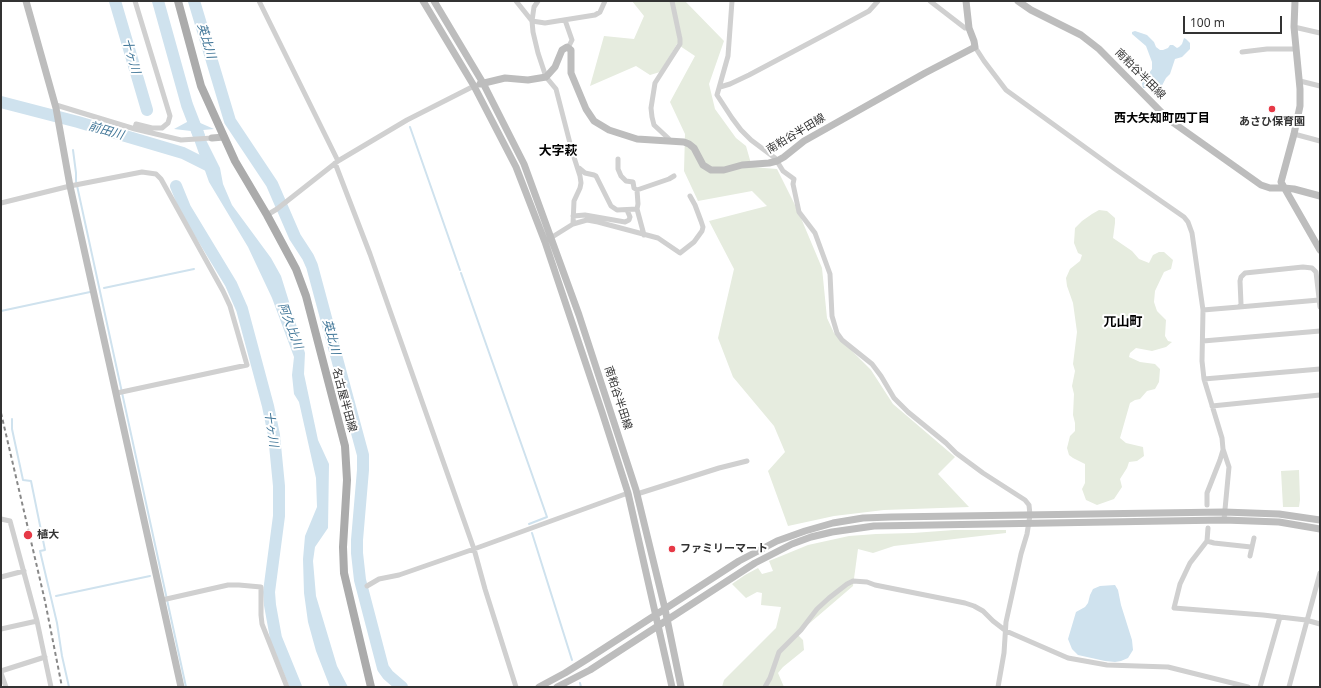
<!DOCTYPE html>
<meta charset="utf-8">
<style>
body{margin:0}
#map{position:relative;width:1321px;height:688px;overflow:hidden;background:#fff;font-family:"Noto Sans",sans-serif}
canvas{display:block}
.frame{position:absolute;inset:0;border:2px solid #333;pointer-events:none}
.scale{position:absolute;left:1183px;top:16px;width:99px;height:18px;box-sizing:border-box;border:2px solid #333;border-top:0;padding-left:5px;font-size:12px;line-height:14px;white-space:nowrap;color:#333;-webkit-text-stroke:3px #fff;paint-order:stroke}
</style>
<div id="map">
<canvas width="1321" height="688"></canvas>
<div class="frame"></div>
<div class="scale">100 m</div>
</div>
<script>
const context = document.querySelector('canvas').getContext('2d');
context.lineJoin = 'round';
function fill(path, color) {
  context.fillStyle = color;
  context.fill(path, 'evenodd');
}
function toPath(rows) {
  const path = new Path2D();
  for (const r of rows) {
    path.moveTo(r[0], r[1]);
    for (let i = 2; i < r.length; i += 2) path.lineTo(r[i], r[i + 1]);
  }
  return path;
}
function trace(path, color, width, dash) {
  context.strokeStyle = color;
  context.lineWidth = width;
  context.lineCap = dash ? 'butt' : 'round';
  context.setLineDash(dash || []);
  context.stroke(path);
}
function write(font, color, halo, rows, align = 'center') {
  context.font = font + ' "Noto Sans","Noto Sans JP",sans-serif';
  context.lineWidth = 4;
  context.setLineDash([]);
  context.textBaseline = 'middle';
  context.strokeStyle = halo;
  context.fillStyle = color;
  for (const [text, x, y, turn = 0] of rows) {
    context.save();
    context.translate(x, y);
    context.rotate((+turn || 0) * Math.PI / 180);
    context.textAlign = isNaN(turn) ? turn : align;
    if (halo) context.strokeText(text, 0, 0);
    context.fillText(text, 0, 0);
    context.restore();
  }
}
fill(toPath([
 [632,1,685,1,724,41,709,84,715,109,736,138,746,146,752,167,777,169,798,211,822,268,827,318,834,333,871,370,893,404,955,457,938,474,969,507,884,510,834,516,788,526,768,471,785,452,774,426,733,377,718,338,734,269,709,221,767,206,752,191,698,201,684,171,685,134,670,102,695,56,677,44,660,72,650,75,636,66,590,86,604,36,634,39,644,16],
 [1099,210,1107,211,1115,218,1115,223,1113,238,1132,251,1139,259,1149,263,1153,255,1159,252,1164,252,1173,260,1171,269,1164,272,1155,291,1154,302,1157,311,1166,320,1165,336,1168,341,1172,342,1166,347,1152,351,1136,348,1130,353,1129,357,1140,362,1155,364,1160,369,1159,382,1155,389,1147,391,1140,399,1135,400,1130,403,1120,438,1126,443,1143,447,1144,456,1137,461,1129,462,1127,468,1120,479,1122,487,1114,499,1097,505,1086,500,1082,489,1085,483,1085,464,1073,458,1069,455,1067,448,1070,436,1075,431,1075,423,1073,415,1074,394,1072,386,1075,371,1073,364,1077,332,1073,303,1067,286,1066,278,1070,269,1080,261,1082,255,1078,253,1074,243,1075,228,1082,221,1092,214],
 [1299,470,1300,500,1299,507,1283,507,1281,471],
 [954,530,1006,530,1006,533,894,546,873,553,858,549,853,586,797,634,803,640,804,650,783,667,778,673,784,687,722,687,724,680,776,628,781,607,761,605,762,593,757,592,746,598,732,584,745,575,758,568,762,574,773,571,769,561,808,545,849,536,876,534,913,533]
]), '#e6ecdf');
fill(toPath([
 [1135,31,1147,35,1154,42,1156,47,1160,50,1163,50,1168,48,1170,45,1173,45,1177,48,1179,47,1182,44,1184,38,1186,39,1190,43,1190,49,1182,57,1175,59,1170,74,1166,78,1158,93,1155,93,1150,88,1143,88,1141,80,1147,76,1152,69,1152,62,1146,46,1132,34,1132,32],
 [187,122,198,122,214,129,203,130,206,140,220,168,223,184,232,205,271,258,281,276,305,353,304,374,318,440,329,464,328,528,315,547,313,561,316,596,337,666,348,687,330,687,316,651,308,622,304,593,303,559,305,536,317,507,316,478,299,402,294,394,292,375,294,357,272,298,248,247,209,182,191,131,174,129],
 [1115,585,1118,590,1121,605,1132,640,1133,650,1128,658,1121,661,1115,662,1105,661,1078,655,1072,649,1068,639,1076,612,1085,607,1088,603,1090,595,1093,589,1100,586]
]), '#cfe2ee');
trace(toPath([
 [410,127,460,270],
 [73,150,76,173,76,181,186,687],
 [461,273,547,517,529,524],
 [104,288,194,269],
 [1,311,90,292],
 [12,419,12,429,23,480,31,481,45,550,40,551,57,623,62,656,69,687],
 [532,533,572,660],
 [56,596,150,576],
 [580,683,581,687]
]), '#cfe2ee', 2);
trace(toPath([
 [115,1,147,110],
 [158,1,187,105,199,136],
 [194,1,230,121,272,184,295,237,308,257,312,266,363,455,363,470,357,540,357,553,360,580,383,668,388,675,402,687],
 [1,102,78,122,183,153,209,166],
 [176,186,185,208,231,284,242,309,268,406,274,435,279,486,279,516,269,592,270,605,276,638,296,687]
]), '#cfe2ee', 12);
trace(toPath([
 [259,1,338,161],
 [516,1,532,21,545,23,595,15,600,12,605,1],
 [538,1,534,7,532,21,533,32,538,53,546,77,556,89,572,151,580,176,581,183,580,188,574,201,573,224,549,239],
 [732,1,728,56,717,95,732,118,741,130,751,140,775,158,783,171,794,179,793,184,799,212,815,233,830,274,832,316,837,333,842,340,872,364,881,376,894,398,908,412,946,443,956,453,983,473,1025,500,1029,505,1030,515,1027,534,1021,554,1006,622,1004,653,998,687],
 [930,1,965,28,969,28],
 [565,20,572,40,568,48],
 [1294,27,1320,33],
 [975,47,984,61,1006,90,1115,169,1184,217,1188,222,1192,233,1203,310,1202,361,1204,379,1222,438,1223,449,1229,467,1224,520],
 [1242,52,1267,49,1296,49],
 [1300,81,1320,86],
 [720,87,730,84,749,75,832,31,869,11,878,1],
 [56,105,135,129,181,140,212,138],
 [135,129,136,124,152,128,162,128,168,123,170,116,135,1],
 [1294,134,1320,141],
 [670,141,668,138,654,125,652,117,651,108,655,83,680,44,680,39,672,1],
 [618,159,618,169,621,176,626,181,633,182,634,188,637,190,669,179,674,176],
 [335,163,370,254,474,549,485,589,516,687],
 [578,168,579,168,585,173,594,175,596,176,611,206,617,210,637,209,638,204,637,190],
 [1,203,70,186,142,172,156,174,161,179,223,291,230,306,247,365,117,393],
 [637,209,644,235],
 [267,215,277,209,338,161,407,120,474,86],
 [573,216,585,215,625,222,629,220,630,217,627,210],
 [573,224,587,220,598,222,658,238,680,253,694,242,702,231,703,227,701,221,695,205,690,196],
 [1239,307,1319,300],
 [1203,310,1239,307,1241,304,1240,281,1241,277,1245,273,1303,267,1312,268,1316,272,1320,307],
 [1203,341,1320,331],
 [1204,379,1320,369],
 [1212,406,1320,395],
 [637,494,719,468,747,461],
 [1207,505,1207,493,1220,460,1223,450],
 [1,519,10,521,37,621,51,687],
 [1208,528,1207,541,1190,563,1180,584,1174,608,1263,615,1306,620,1320,624],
 [1207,541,1214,543,1251,547],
 [1250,556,1254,538],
 [1,577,24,571],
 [367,586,379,579,399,575,474,549,628,493],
 [162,600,228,585,239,585,261,587,261,615,262,624,287,687],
 [1,629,37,621],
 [1,671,45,657],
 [1,673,6,687],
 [765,687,770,678,779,652,801,630,817,609,829,598,847,584,853,581,867,582,875,585,965,603,974,606,983,611,993,621,1006,631,1068,658,1107,665,1168,667,1248,687],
 [1260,687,1280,617],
 [1289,687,1320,573]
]), '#d0d0d0', 5);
trace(toPath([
 [26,1,56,108,70,186,181,687],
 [423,1,474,86,516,167,545,242,602,412,628,493,672,687],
 [434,1,483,83,524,164,579,315,636,490,665,609,681,687],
 [1018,1,1031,10,1081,35,1099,49,1168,119,1261,185,1270,188,1284,188,1294,189,1320,196],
 [1295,1,1294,27,1300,89,1300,106,1294,134,1281,182,1320,250],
 [480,84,505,78,528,80,546,77,555,67,562,50,567,47,571,50,571,73,586,109,594,121,609,130,637,139,684,142,689,144,694,148,703,165,711,170,724,170,742,165,769,163,777,161,784,157,804,141,925,73,975,47,974,41,969,28,966,1],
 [212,138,224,137],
 [539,687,565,673,589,658,739,561,777,541,805,531,833,523,863,518,891,517,1224,512,1279,514,1320,520],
 [557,687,590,670,755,563,792,544,811,537,832,532,874,526,1224,520,1279,522,1320,529]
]), '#bdbdbd', 7);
trace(toPath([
 [178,1,201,86,235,161,267,215,296,269,306,296,345,446,347,480,343,547,344,573,371,687]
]), '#ababab', 8);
trace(toPath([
 [1,413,45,601,62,687]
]), '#888', 2, [4, 3]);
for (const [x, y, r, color] of [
 [1272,109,4,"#e63946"],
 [28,535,5,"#e63946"],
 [672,549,4,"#e63946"]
]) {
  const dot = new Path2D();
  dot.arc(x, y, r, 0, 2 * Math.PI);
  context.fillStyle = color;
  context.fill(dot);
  trace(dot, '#fff', 1.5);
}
write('11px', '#333', '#fff', [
 ["南粕谷半田線",1140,74,45],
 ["南粕谷半田線",796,134,-31],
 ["南粕谷半田線",618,398,72],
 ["名古屋半田線",344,400,75]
]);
write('bold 11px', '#333', '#fff', [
 ["あさひ保育園",1272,122,"center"],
 ["植大",37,535],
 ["ファミリーマート",680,549]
], 'left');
write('italic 12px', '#3f7597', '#fff', [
 ["英比川",206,41,73],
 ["十ヶ川",131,56,74],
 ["前田川",106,131,16],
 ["阿久比川",290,326,69],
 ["英比川",331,337,75],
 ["十ヶ川",271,429,82]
]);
write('bold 12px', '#000', '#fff', [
 ["西大矢知町四丁目",1162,119]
]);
write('bold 13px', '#000', '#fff', [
 ["大字萩",558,151],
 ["兀山町",1123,322]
]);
</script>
